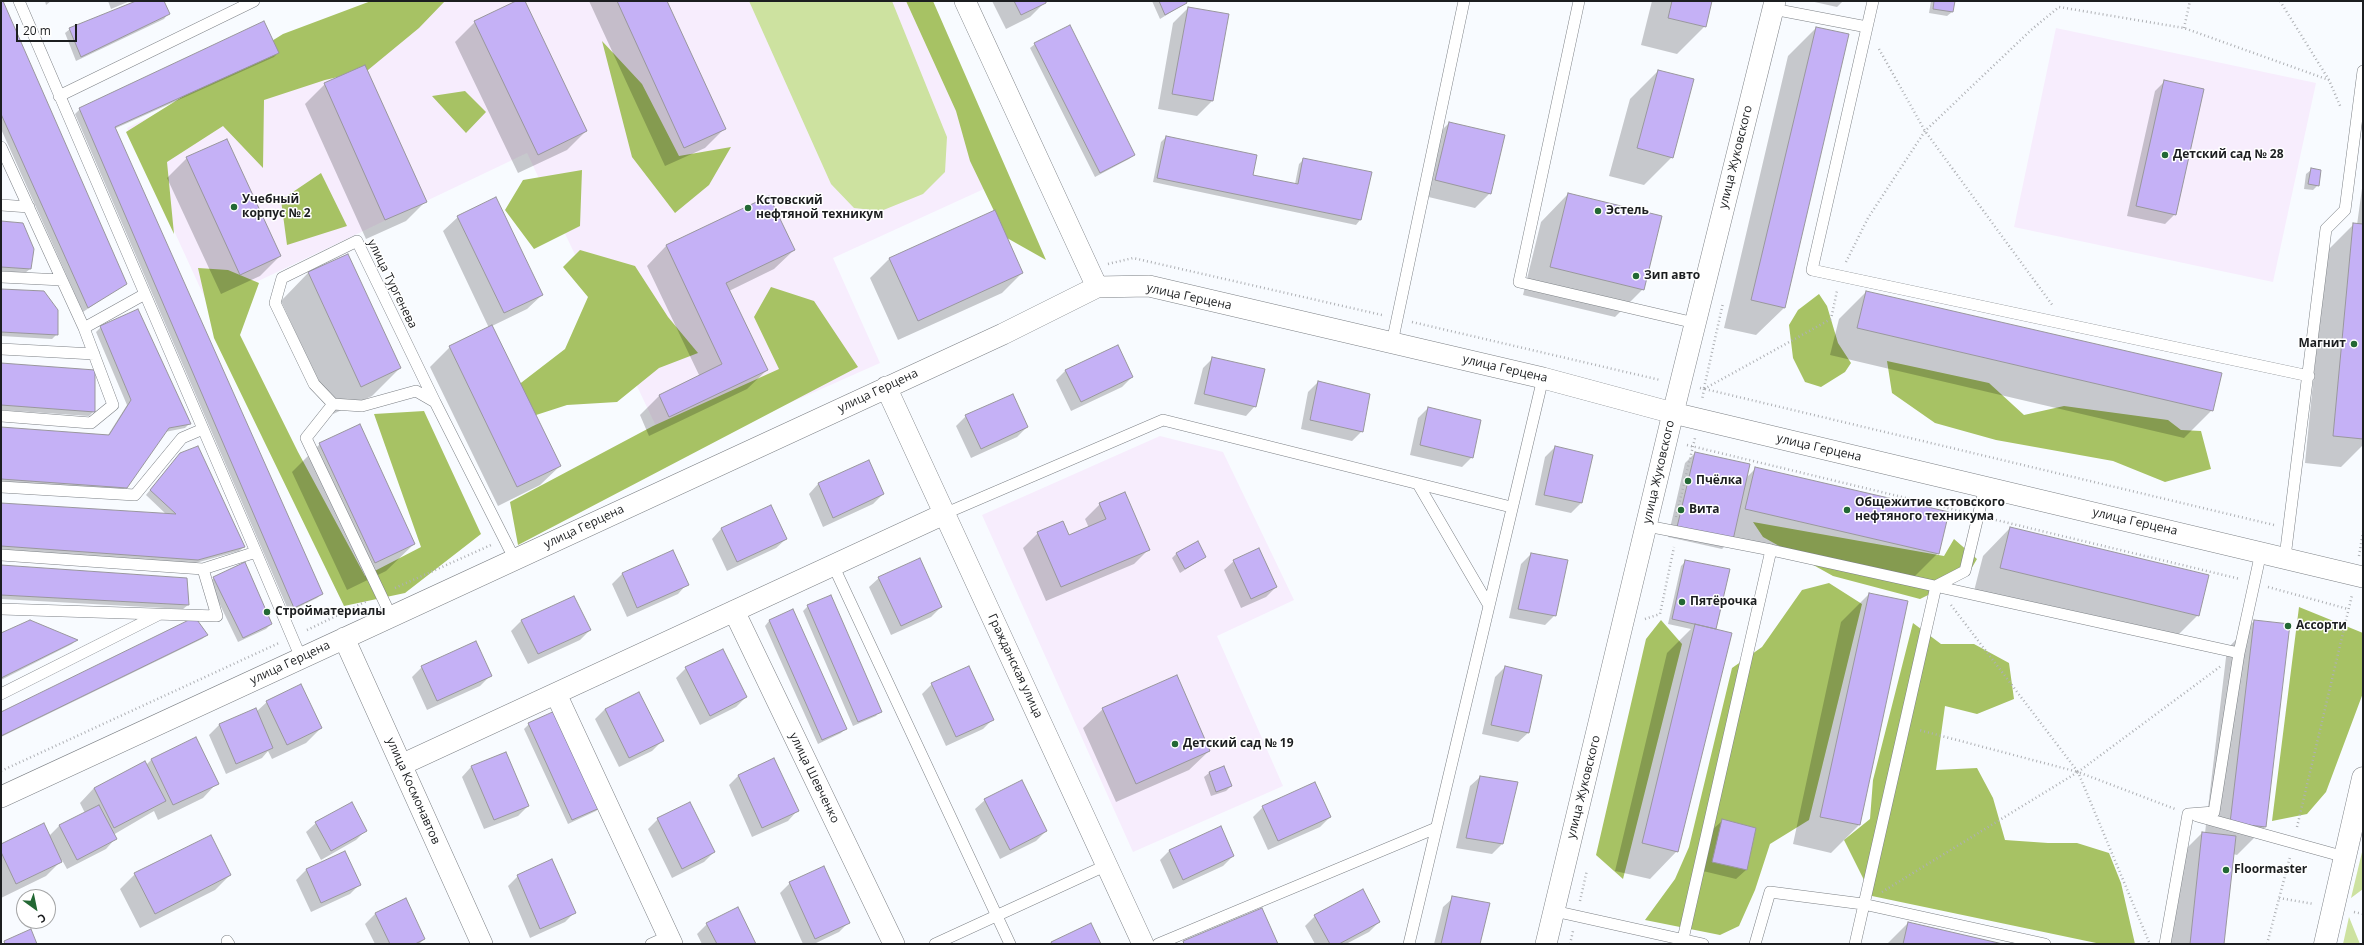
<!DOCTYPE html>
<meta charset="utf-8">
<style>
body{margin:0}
#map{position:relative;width:2364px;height:945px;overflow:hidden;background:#f8fbff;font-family:"Open Sans",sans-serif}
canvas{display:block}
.frame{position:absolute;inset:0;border:2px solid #1c1e20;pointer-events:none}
.north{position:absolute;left:16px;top:889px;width:40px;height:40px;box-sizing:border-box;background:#fff;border:1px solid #a4a5a6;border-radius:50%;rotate:147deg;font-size:11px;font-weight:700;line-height:16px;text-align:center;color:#1c1e20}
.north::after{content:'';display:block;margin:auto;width:14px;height:18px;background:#236834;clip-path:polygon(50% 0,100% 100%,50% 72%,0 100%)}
.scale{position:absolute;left:16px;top:24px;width:61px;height:18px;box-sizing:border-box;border:2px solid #1c1e20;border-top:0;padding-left:5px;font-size:12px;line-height:14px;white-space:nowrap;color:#1c1e20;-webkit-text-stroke:3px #fff;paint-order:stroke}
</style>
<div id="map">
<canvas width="2364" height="945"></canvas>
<div class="frame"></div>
<div class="north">С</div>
<div class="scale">20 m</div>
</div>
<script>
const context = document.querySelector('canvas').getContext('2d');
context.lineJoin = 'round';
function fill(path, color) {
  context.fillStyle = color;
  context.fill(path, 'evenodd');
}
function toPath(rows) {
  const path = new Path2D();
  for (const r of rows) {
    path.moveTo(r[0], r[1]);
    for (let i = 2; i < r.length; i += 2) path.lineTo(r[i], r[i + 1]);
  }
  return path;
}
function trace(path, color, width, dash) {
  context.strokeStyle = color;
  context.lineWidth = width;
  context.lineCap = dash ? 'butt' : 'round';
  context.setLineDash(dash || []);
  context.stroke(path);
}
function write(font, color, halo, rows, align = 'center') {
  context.font = font + ' "Open Sans",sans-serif';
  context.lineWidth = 3;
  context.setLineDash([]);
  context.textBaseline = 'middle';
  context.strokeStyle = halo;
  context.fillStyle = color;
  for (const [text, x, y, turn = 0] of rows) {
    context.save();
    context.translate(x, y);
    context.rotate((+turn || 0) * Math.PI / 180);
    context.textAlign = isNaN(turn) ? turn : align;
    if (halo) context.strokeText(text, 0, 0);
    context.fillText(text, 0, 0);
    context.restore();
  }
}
fill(toPath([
 [398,1,915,1,997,183,833,258,880,363,670,456,527,153,208,305,127,128,279,53],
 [2056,28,2316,83,2273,282,2014,227],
 [1160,436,1223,452,1294,600,1217,636,1283,786,1133,852,982,515]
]), '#f7edfd');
fill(toPath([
 [749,1,892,1,947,137,945,172,923,194,881,211,854,208,831,184],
 [2363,848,2363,889,2351,898],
 [2349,917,2360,944,2343,944]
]), '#cde2a0');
fill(toPath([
 [371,1,445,1,419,28,368,70,325,80,264,100,263,168,223,126,167,162,174,234,126,132,283,34],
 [906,1,933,1,1046,260,1007,238,970,161,956,111],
 [602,41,642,84,679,156,731,147,709,185,675,213,632,157],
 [465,91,486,112,466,133,432,96],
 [582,170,580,226,534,249,505,210,523,180],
 [321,173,347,226,287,245,281,200],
 [580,250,635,266,668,317,698,353,659,368,617,402,567,405,499,427,487,409,565,349,588,297,563,267],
 [198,268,228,270,259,283,240,335,298,452,365,576,421,547,374,414,424,411,481,534,405,593,344,606,214,338],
 [771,287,814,301,858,367,518,545,510,502,653,426,779,369,754,317],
 [1819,294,1827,306,1838,343,1851,363,1845,372,1821,387,1805,382,1793,358,1789,325,1798,310],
 [1887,361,1989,383,2024,415,2064,406,2168,420,2181,430,2201,431,2211,469,2165,482,2113,461,1996,440,1935,423,1892,393],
 [1753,522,1944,556,1954,539,1977,559,1967,576,1920,599,1833,576,1763,537],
 [1829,583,1862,604,1809,820,1770,844,1755,890,1739,926,1720,935,1645,920,1675,879,1689,847,1732,668,1762,647,1802,590],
 [2299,607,2363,633,2363,693,2326,792,2307,814,2272,821],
 [1661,620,1682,644,1623,879,1596,855,1646,639],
 [1913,623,1941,644,1974,644,2009,663,2014,699,1977,714,1945,706,1936,770,1977,768,1993,798,2005,840,2048,843,2077,843,2109,853,2121,883,2135,944,2101,944,1872,896,1844,840,1870,819,1873,780]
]), '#a7c264');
fill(toPath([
 [1,1,126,283,83,312,1,129],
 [45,1,51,1,46,5],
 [108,1,130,1,111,9],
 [138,1,163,1,168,14,164,19,76,61,65,33,70,29],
 [518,1,524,1,586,131,567,150,518,173,455,42,475,22],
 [589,1,666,1,724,129,705,148,665,166],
 [992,1,1044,1,1045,2,1030,17,1006,29],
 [1152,1,1185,1,1186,3,1160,19],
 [1652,1,1711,1,1705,26,1677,54,1641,45],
 [1810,1,1843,1,1837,7],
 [1931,1,1954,1,1952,12,1947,16,1929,13],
 [1188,8,1212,101,1197,116,1158,109,1173,23],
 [1816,28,1784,308,1756,335,1724,328,1788,56],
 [1035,44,1134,155,1129,159,1095,177,1030,48],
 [278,53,274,57,114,129,321,594,317,598,289,612,75,114,80,109],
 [365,66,426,201,406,221,366,239,305,104,325,84],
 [1658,71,1672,157,1644,185,1609,176,1630,99],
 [2165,81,2175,214,2165,224,2127,216,2155,91],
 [1449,123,1490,193,1475,208,1420,195,1434,138],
 [1166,137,1252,175,1295,184,1299,164,1304,159,1360,220,1356,225,1153,182,1161,142],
 [226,140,280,256,260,276,221,294,167,178,187,158],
 [2311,170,2318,185,2313,190,2304,189,2306,174],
 [2363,181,2363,445,2341,467,2305,463,2326,252,2354,224,2357,225],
 [1568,194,1643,289,1615,317,1523,295,1541,222],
 [769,197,794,250,774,269,729,291,767,370,747,389,649,436,640,415,659,396,700,377,647,266,666,246],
 [458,217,542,295,527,309,492,326,560,466,540,485,498,506,430,367,450,347,489,328,443,231],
 [1,222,30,269,25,273,1,271],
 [348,255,400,368,372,396,333,414,281,301,308,273],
 [890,258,1022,273,1002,293,898,340,870,278],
 [1,290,57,334,52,339,1,336],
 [1866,292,2212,410,2184,438,1830,355,1839,319],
 [101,327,189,424,185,428,165,432,121,492,1,484,1,428,108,435,127,405,96,332],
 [1213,358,1255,406,1246,416,1194,404,1203,368],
 [1,364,94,411,89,416,1,410],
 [1066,370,1132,377,1122,387,1071,411,1056,380],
 [1318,382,1362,431,1352,441,1301,429,1308,392],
 [1428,408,1472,457,1462,467,1410,455,1418,418],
 [966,416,1027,427,1017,437,971,458,956,426],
 [320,444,414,544,386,571,347,590,292,472],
 [1555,447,1592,455,1581,503,1571,513,1535,505,1545,457],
 [1695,453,1746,478,1756,468,1938,553,1910,581,1731,540,1722,549,1668,537,1685,463],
 [1673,525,1718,535,1672,527],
 [176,458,244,547,239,551,192,564,1,550,1,504,167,515,146,495],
 [818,484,883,494,873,504,823,527,809,494],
 [1100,504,1149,549,1134,564,1046,601,1023,548,1038,533,1068,537,1089,528,1085,519],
 [2010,528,2198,615,2170,643,1973,595,1983,556],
 [721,529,786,539,776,548,727,571,712,539],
 [672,551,687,584,678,594,627,617,612,584,622,574],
 [1177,553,1205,557,1180,573,1172,558],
 [1531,554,1555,615,1545,625,1509,618,1521,564],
 [1234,561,1276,587,1266,597,1241,608,1224,570],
 [1686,561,1716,629,1677,851,1650,879,1615,871,1667,653,1691,629,1668,624,1681,566],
 [1,566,188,605,183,609,1,599],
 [214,578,271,624,266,629,238,642,209,582],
 [879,578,941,607,931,617,891,635,869,587],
 [1869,594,1907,602,1859,825,1831,853,1793,844,1841,622],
 [573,597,590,630,580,640,528,664,511,631,521,621],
 [808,606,880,711,876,716,853,726,803,611],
 [792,611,845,729,841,733,818,744,765,626,769,621],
 [2254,621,2265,827,2237,855,2233,854,2223,944,2166,944,2174,861,2202,833,2205,833,2227,649],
 [1,634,76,640,72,644,1,680],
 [207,635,202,639,1,737,1,713],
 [422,667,490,676,480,686,427,710,412,677],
 [1505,667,1528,733,1518,742,1482,734,1495,677],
 [686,668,746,697,736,707,700,725,676,678],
 [932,684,993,719,983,729,946,746,922,694],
 [267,702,321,728,306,743,272,759,268,751,262,758,226,774,209,735,219,725,255,710,256,712],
 [605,709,662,741,652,751,619,767,595,719],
 [1103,709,1209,751,1189,770,1116,802,1083,728],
 [529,724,601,807,596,811,568,824,524,729],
 [151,760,217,783,203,798,158,820,154,811,113,835,115,839,106,849,67,869,62,860,46,876,1,898,1,845,49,836,59,826,85,813,80,803,94,788,146,765],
 [471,767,528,806,518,816,484,829,462,777],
 [1224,767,1231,786,1226,791,1211,796,1204,777,1209,773],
 [738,776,797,811,788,821,752,837,729,785],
 [1480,777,1516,782,1502,844,1492,854,1456,848,1470,786],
 [985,800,1046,831,1036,841,1000,859,975,809],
 [1263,807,1330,817,1320,827,1268,850,1253,817],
 [658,819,714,852,704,862,672,878,648,829],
 [1722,821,1746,870,1736,879,1703,871,1712,830],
 [316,823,366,830,356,840,321,860,306,832],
 [1170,850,1233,856,1223,866,1173,889,1160,860],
 [345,852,360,884,350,894,311,912,296,880,306,870],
 [135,874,230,875,215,890,140,928,120,889],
 [518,876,575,912,565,922,530,938,508,886],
 [790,883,849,922,839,932,814,944,803,944,780,893],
 [1453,898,1479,944,1434,944,1443,907],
 [405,899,424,939,419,944,375,944,365,924,375,914],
 [1315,916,1379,922,1369,932,1346,944,1315,944,1305,926],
 [1908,923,1998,944,1887,944],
 [707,924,755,944,702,944,697,934]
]), '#0003');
const building = toPath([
 [1,1,3,1,127,284,88,308,1,114,1,1],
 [136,1,164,1,170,14,81,57,69,28,136,1],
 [516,1,525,1,587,131,538,155,474,21,516,1],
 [617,1,667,1,726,129,684,148,617,1],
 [1014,1,1046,1,1046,3,1021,15,1014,1],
 [1159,1,1186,1,1187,3,1165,15,1159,1],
 [1672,1,1712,1,1706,27,1668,18,1672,1],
 [1934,1,1955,1,1953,12,1933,9,1934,1],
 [1188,7,1229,14,1213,101,1172,94,1188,7],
 [264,21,279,53,115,127,323,594,294,608,79,108,264,21],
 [1070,25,1135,155,1100,173,1034,43,1070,25],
 [1816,27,1849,34,1785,308,1751,300,1816,27],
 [365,65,427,202,385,220,324,83,365,65],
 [1658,70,1694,79,1673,158,1637,148,1658,70],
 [2164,80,2204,89,2176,215,2136,206,2164,80],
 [1449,122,1505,135,1491,194,1435,180,1449,122],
 [1166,136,1257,155,1253,175,1298,184,1303,158,1372,172,1361,220,1157,178,1166,136],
 [227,139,281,256,240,275,186,157,227,139],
 [2311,168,2321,170,2319,186,2308,184,2311,168],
 [1568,193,1662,216,1644,290,1550,267,1568,193],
 [769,196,795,250,726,283,768,370,669,417,659,395,722,364,666,245,769,196],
 [496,197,543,295,504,313,457,216,496,197],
 [995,210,1023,273,918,321,889,258,995,210],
 [1,221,23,223,34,249,31,269,1,267,1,221],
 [2353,223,2363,224,2363,439,2333,436,2353,223],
 [348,254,401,368,361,387,308,272,348,254],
 [1,289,44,291,58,310,58,335,1,332,1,289],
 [1866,291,2222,373,2213,411,1857,328,1866,291],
 [138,309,191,424,169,428,127,488,1,479,1,427,109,435,131,400,100,326,138,309],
 [492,325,561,466,517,487,449,346,492,325],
 [1118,345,1133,377,1081,402,1065,370,1118,345],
 [1212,357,1265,369,1256,407,1204,394,1212,357],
 [1,363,95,370,95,412,1,405,1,363],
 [1318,381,1370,394,1363,432,1310,420,1318,381],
 [1013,394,1028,427,981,449,965,415,1013,394],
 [1428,407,1481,420,1473,458,1420,445,1428,407],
 [360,424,415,544,375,563,319,443,360,424],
 [198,446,245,547,198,560,1,546,1,503,176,514,150,490,180,453,198,446],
 [1555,446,1593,455,1582,503,1544,495,1555,446],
 [1695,452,1750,464,1733,540,1677,527,1695,452],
 [869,460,884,494,833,518,818,483,869,460],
 [1755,467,1949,512,1939,554,1745,509,1755,467],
 [1125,492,1150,550,1061,587,1037,532,1063,521,1069,535,1106,519,1099,503,1125,492],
 [771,505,787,539,737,562,721,528,771,505],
 [2010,527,2209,575,2199,616,2000,568,2010,527],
 [1198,541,1206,557,1185,569,1176,553,1198,541],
 [1259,548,1277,587,1251,599,1233,560,1259,548],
 [673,550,689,585,637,608,622,573,673,550],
 [1531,553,1568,560,1556,616,1518,609,1531,553],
 [920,558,942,607,901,626,878,577,920,558],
 [1685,560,1730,569,1716,629,1672,619,1685,560],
 [245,562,272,624,243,638,213,577,245,562],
 [1,565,187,578,189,605,1,595,1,565],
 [1869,593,1908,601,1860,825,1820,817,1869,593],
 [831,595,882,712,858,722,807,605,831,595],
 [574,596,591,630,538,654,521,620,574,596],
 [793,609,847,729,822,740,769,620,793,609],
 [195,617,208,635,1,736,1,712,195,617],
 [30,620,78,640,1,678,1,633,30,620],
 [2254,620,2290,624,2266,827,2230,823,2254,620],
 [1695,624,1732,633,1678,852,1642,843,1695,624],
 [476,641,492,676,437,701,421,666,476,641],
 [723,649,747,697,710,716,685,667,723,649],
 [969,666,994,720,956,737,931,683,969,666],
 [1505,666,1542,675,1529,733,1491,725,1505,666],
 [1177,675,1210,751,1136,784,1102,708,1177,675],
 [301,684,322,728,287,745,266,701,301,684],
 [639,692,664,741,629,758,605,709,639,692],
 [256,708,273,748,236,764,219,724,256,708],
 [557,710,602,807,572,820,528,723,557,710],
 [196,737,219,784,173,805,151,759,196,737],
 [506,752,529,806,494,820,471,766,506,752],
 [774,758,799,811,762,828,738,775,774,758],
 [145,761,166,801,114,828,94,788,145,761],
 [1224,766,1232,786,1216,792,1209,772,1224,766],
 [1480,776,1518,782,1503,844,1466,838,1480,776],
 [1022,780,1047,831,1010,850,984,799,1022,780],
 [1315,782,1331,817,1278,841,1262,806,1315,782],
 [352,802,367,831,331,851,315,822,352,802],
 [690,802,715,852,682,869,657,818,690,802],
 [99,805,117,839,77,860,59,825,99,805],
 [1722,819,1756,828,1747,870,1712,862,1722,819],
 [44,823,62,862,16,884,1,852,1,844,44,823],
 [1221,826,1234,856,1183,880,1169,850,1221,826],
 [2202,832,2236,836,2224,944,2190,944,2202,832],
 [211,835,231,875,155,914,134,873,211,835],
 [345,851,361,885,321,903,306,869,345,851],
 [552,859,576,913,540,929,517,875,552,859],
 [824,866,850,923,815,939,789,882,824,866],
 [1363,889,1380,922,1339,944,1330,944,1314,915,1363,889],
 [1452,896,1490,903,1480,944,1441,944,1452,896],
 [406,898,425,939,415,944,390,944,375,913,406,898],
 [738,907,756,944,717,944,706,923,738,907],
 [1262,908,1278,944,1184,944,1183,941,1262,908],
 [1908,922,2003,944,1903,944,1908,922],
 [1091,923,1101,944,1052,944,1051,942,1091,923],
 [31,929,37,944,5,944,4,941,31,929]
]);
fill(building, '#c5b1f6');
trace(building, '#99979d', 1);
const service = toPath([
 [1579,1,1519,282,1695,323],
 [1873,1,1812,270,2309,376],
 [1773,9,1867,27],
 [59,96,254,1],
 [1,147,84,328,113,405,91,423,1,416],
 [1,205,29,207],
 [1,277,62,280],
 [84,328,145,294],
 [1392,343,1464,1],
 [1,349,94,354],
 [435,402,357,241,282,278,275,303,314,384,333,404,362,406,416,391,435,402,515,560],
 [333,404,306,438,391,616],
 [1418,484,1488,604],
 [1,487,135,495,182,438,203,429],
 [944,514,1163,420,1511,507],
 [1647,526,1771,550,2239,653],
 [256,552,301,658],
 [1,555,203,569,256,552,19,1],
 [2285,557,2326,229,2345,210,2363,71],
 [833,565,1010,944],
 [1,609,217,616,203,569],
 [1,694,158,615],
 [2197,816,2345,857],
 [1554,911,1703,944],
 [1683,939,1771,550],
 [227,941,229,944],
 [651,944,669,936],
 [935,944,1107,865],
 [1158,944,1436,828],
 [1409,944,1543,378],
 [1755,944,1770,892,1863,904,2045,944],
 [1855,944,1936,586,1965,571,1985,487],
 [2165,944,2188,814,2214,812,2239,653,2261,552]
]);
const minor = toPath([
 [965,1,1097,287],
 [886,387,1143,944],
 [734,611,894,944],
 [344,638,482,944],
 [556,694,672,944],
 [401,765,944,514],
 [1,797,1003,334,1097,287,1149,286,1543,378,1673,413,2363,577],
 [1546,944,1673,413,1775,1]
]);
const tertiary = toPath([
 [2325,944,2363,778]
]);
trace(service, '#7d8186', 12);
trace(minor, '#7d8186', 22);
trace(tertiary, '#7d8186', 23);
trace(toPath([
 [2280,1,2329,80,2341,108],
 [2184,28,2190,1],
 [1879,49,1925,131,2053,306],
 [1846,262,1868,218,1925,131,2031,30,2059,7,2184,28,2329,80],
 [1108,264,1133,258,1382,315],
 [1412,322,1660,380],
 [1700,388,1704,389,1702,400],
 [1704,388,1723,303],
 [1704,389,1831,319,1837,291],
 [1705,389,2274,525],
 [1687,445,1964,512],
 [1676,517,1695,438],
 [1992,519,2240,579],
 [2359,556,2363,532],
 [2268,587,2348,609],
 [395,588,491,545],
 [1951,605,2078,772,2175,809],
 [1645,619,1660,614,1674,547],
 [307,630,367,601],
 [1,771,279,643],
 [2297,827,2352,595],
 [1882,892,2078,772,1919,730],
 [2279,898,2314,904],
 [1580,901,1587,870],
 [2354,912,2363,914],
 [2149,942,2078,772,2221,666],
 [1570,944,1573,931],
 [2267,944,2290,857]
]), '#aeb0b4', 2.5, [1, 3]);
trace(service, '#fff', 11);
trace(minor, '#fff', 21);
trace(tertiary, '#fff', 22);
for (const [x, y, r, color] of [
 [2165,155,4,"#236834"],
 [234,207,4,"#236834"],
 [748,208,4,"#236834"],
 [1598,211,4,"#236834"],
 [1636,276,4,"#236834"],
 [2354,344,4,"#236834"],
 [1688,481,4,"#236834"],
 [1681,510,4,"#236834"],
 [1847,510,4,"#236834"],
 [1682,602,4,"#236834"],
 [267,612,4,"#236834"],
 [2288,626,4,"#236834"],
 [1175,744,4,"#236834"],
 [2226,870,4,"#236834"]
]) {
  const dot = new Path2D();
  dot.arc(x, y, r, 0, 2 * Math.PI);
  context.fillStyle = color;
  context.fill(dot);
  trace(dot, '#fff', 1.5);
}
write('bold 12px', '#1c1e20', '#fff', [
 ["Детский сад № 28",2173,155],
 ["Учебный",242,200],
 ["корпус № 2",242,214],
 ["Кстовский",756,201],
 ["нефтяной техникум",756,215],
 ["Эстель",1606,211],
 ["Зип авто",1644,276],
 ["Магнит",2346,344,"right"],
 ["Пчёлка",1696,481],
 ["Общежитие кстовского",1855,503],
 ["нефтяного техникума",1855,517],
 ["Вита",1689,510],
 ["Пятёрочка",1690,602],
 ["Стройматериалы",275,612],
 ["Ассорти",2296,626],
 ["Детский сад № 19",1183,744],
 ["Floormaster",2234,870]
], 'left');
write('12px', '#1c1e20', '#fff', [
 ["улица Жуковского",1736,157,-76],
 ["улица Тургенева",392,284,64],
 ["улица Герцена",1189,297,12],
 ["улица Герцена",1505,369,13],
 ["улица Герцена",878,391,-25],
 ["улица Герцена",1819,448,13],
 ["улица Жуковского",1659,472,-77],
 ["улица Герцена",2135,522,13],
 ["улица Герцена",584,527,-25],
 ["улица Герцена",290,663,-25],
 ["Гражданская улица",1015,666,65],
 ["улица Шевченко",814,778,64],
 ["улица Жуковского",1584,787,-76],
 ["улица Космонавтов",413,791,66]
]);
</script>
